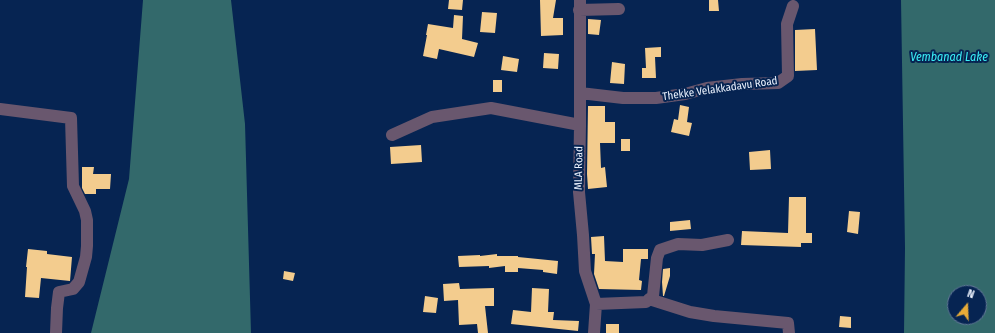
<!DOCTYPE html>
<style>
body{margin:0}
#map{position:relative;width:995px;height:333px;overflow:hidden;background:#062452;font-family:"Fira Sans Condensed",sans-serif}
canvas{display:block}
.north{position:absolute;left:947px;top:285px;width:40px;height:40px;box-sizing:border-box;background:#062452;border:1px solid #617696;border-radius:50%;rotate:19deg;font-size:11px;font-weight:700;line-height:16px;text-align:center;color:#e9f0fc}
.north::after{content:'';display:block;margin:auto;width:14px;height:18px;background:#e8ab37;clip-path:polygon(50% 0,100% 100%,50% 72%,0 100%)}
</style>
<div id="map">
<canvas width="995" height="333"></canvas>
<div class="north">N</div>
</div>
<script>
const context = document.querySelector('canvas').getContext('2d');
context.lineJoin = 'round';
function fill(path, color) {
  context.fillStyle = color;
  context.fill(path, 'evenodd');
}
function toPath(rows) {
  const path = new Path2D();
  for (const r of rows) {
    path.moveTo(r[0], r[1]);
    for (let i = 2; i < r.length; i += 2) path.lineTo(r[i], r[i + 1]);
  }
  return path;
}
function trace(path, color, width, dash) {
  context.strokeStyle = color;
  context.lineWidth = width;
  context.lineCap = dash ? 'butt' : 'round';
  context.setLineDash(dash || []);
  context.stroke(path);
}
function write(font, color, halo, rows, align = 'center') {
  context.font = font + ' "Fira Sans Condensed",sans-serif';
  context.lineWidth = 4;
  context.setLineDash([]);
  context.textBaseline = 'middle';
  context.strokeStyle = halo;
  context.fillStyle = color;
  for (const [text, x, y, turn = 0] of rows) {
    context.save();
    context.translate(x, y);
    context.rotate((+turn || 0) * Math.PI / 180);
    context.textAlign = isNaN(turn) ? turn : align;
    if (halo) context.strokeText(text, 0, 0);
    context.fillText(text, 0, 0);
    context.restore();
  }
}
fill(toPath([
 [143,0,231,0,245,124,251,333,91,333,129,179],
 [901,0,995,0,995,333,904,333,905,248],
 [955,293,979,293,979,317,955,317]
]), '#33696b');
fill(toPath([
 [449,0,463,0,462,10,448,9],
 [540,0,556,0,553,18,563,18,563,35,541,36],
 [709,0,718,0,719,11,709,11],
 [482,12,497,13,495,33,480,32],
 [454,15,463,16,462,39,478,43,474,57,439,49,437,59,423,56,427,35,426,35,428,24,453,28],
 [588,19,601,20,599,35,588,34],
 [815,29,817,70,795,71,795,30],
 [661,47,661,57,655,57,656,78,642,78,642,68,646,68,645,48],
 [544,53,559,54,558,69,543,68],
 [503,56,519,59,517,72,501,70],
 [612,62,625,64,624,84,610,83],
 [493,80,502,80,502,92,493,92],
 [680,105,689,107,687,122,692,123,689,136,671,132,674,119,678,120],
 [588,106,605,106,605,122,615,122,615,143,600,143,601,168,605,167,607,187,588,189,587,174],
 [621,139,630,139,630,151,621,151],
 [421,145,422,162,391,164,390,147],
 [770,150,771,169,750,170,749,152],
 [82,167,94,167,93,174,111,174,110,189,96,189,96,194,85,194,82,188],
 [789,197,806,197,806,233,812,233,812,243,801,243,801,247,741,245,742,231,788,233],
 [849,211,860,212,858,234,847,232],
 [690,220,691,229,670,231,670,222],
 [604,236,605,261,623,262,623,249,648,249,648,259,641,259,639,280,642,281,641,290,599,289,594,274,595,254,592,254,591,237],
 [28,249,47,251,47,254,72,257,70,281,41,278,39,298,25,297,27,267,26,267],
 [497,254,497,256,518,256,518,257,558,261,557,274,543,272,543,270,518,268,518,272,505,272,505,266,489,268,489,266,459,267,458,256,480,255,480,256],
 [670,268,670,276,664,296,663,296,662,282,663,269],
 [284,271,295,273,293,281,283,279],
 [459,283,460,289,494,288,494,306,485,306,488,333,478,333,477,324,459,325,458,300,444,301,443,284],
 [532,288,549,289,548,312,554,312,553,320,579,321,578,331,511,324,513,310,531,312],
 [425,296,438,298,436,313,423,312],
 [840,316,851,317,851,328,839,327],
 [606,324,619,324,619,333,606,333]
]), '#f3cc8e');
trace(toPath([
 [580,0,580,125,579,192,583,235,585,271,596,304,594,333],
 [579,10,619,9],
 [580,93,623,98,656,98,685,94,707,88,742,84,778,83,788,76,787,24,793,6],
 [0,109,71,118,73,186,85,211,87,220,87,246,86,257,79,282,73,289,59,292,57,308,56,333],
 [392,135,432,117,491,108,580,125],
 [649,299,690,312,714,316,788,323,789,333],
 [596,304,646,302,653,296,657,258,660,250,678,244,702,245,728,240]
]), '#69576e', 12);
write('11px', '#e9f0fc', '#062452', [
 ["Thekke Velakkadavu Road",720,89,-8],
 ["MLA Road",579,168,-89]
]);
write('italic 12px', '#3cf2f9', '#062452', [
 ["Vembanad Lake",949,58]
]);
</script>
